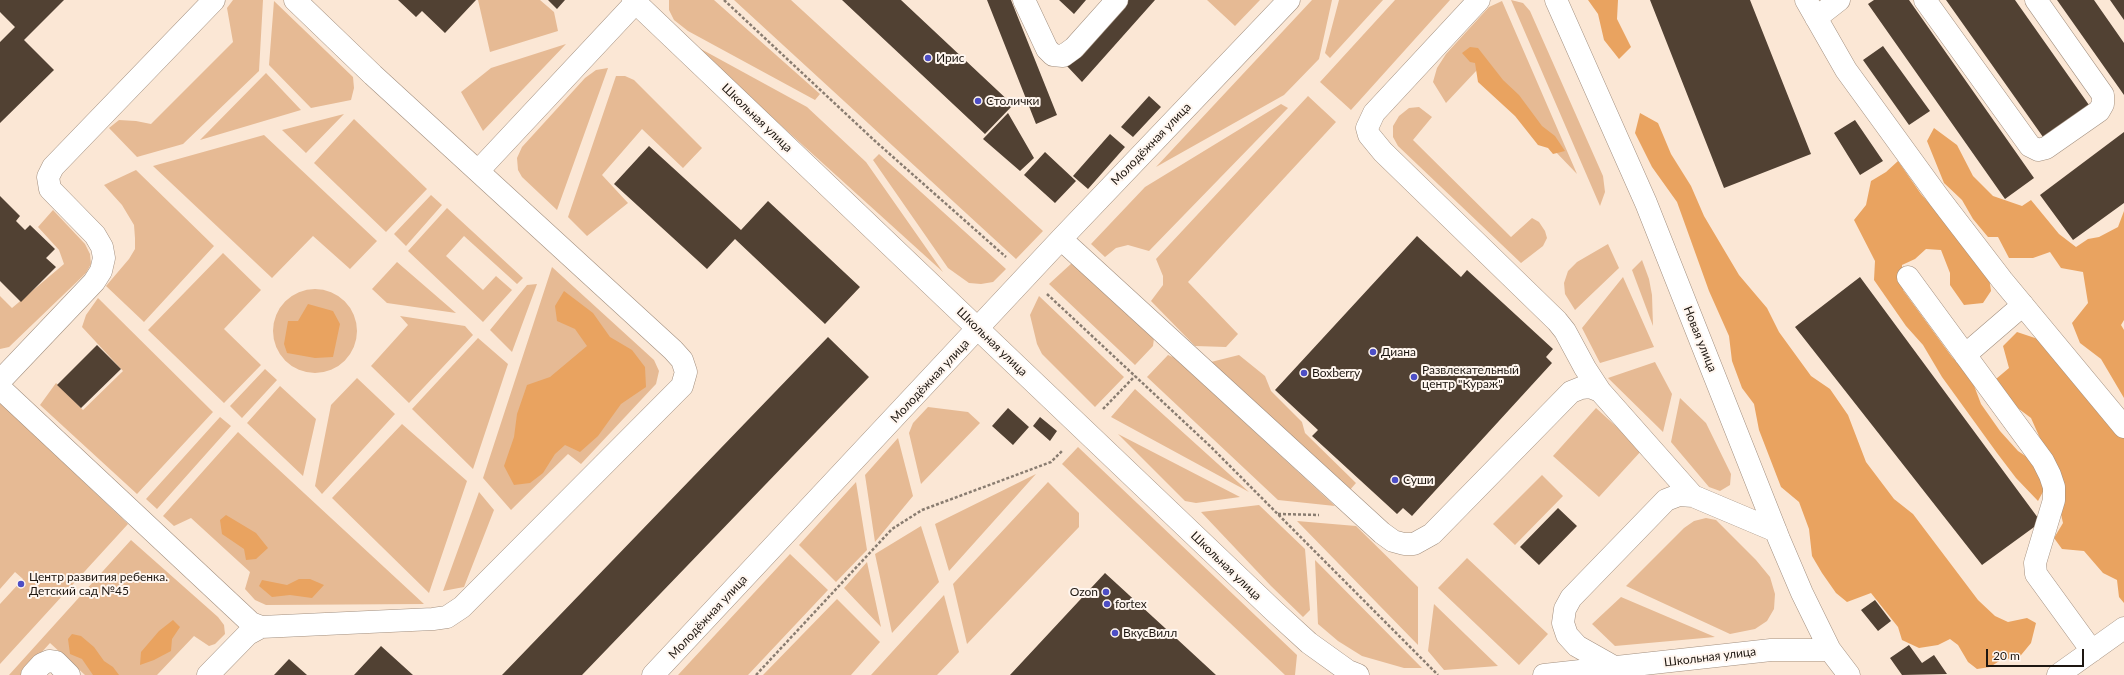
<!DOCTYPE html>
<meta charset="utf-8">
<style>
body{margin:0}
#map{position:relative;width:2124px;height:675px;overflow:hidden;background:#fbe7d5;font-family:Lato,sans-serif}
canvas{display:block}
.scale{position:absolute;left:1986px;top:649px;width:98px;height:18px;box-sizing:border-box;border:2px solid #1e1711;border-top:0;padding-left:5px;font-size:12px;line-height:14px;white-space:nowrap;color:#1e1711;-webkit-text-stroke:3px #fff6ef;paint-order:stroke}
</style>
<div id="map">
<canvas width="2124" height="675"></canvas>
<div class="scale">20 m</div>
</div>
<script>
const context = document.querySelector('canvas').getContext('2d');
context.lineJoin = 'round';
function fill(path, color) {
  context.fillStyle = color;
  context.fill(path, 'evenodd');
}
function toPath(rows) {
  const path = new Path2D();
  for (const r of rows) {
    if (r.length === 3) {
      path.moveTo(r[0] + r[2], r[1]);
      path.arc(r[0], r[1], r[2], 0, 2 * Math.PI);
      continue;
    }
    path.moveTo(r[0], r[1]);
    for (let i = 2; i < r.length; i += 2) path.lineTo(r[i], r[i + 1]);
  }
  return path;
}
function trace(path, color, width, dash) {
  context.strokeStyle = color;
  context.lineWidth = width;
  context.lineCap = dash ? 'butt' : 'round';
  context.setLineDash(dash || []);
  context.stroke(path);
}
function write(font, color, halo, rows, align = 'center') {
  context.font = font + ' Lato,sans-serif';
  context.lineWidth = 4;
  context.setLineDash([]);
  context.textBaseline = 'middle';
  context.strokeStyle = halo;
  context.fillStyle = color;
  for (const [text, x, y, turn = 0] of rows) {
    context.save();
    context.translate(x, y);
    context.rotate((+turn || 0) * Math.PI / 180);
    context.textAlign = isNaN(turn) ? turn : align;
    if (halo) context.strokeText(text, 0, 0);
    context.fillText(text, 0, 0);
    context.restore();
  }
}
fill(toPath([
 [233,0,263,0,259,71,183,144,137,157,109,128,119,120,136,121,151,124,233,42,227,8],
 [478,0,540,0,554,12,558,31,490,52],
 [669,0,714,0,820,94,815,100,688,31,674,20,669,10],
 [734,0,791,0,1043,231,1016,259],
 [1207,0,1260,0,1235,26],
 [1312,0,1332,0,1319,59,1284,95,1156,167],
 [1339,0,1383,0,1330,58,1325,53],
 [1395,0,1450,0,1351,110,1320,82],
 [1511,0,1523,3,1530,11,1603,176,1605,192,1600,206],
 [274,1,353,77,354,88,351,100,311,108,269,65],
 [1502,1,1577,174,1477,70,1446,103,1433,82,1437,68,1446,54,1489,7],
 [690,43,807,107,866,162,943,272],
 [566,44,483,131,461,92,491,68],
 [608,68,557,210,522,177,518,170,517,158,522,147,585,78,596,70],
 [266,73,301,110,200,140],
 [616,76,625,76,634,80,702,148,683,168,642,129,602,175,628,203,587,236,568,217],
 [1308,96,1336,122,1188,282,1238,334,1226,347,1195,346,1151,301,1163,285,1163,276,1156,259],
 [1281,104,1288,108,1149,251,1128,245,1116,248,1105,257,1091,244,1145,187],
 [1419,107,1432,117,1413,140,1511,237,1532,218,1539,222,1545,231,1547,238,1543,246,1521,263,1398,146,1393,137,1393,126,1399,116,1409,108],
 [344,114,306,153,282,130],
 [354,119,427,189,386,232,314,163],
 [264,135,377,241,350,269,313,236,272,278,153,166],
 [879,154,1006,269,993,282,981,284,969,283,948,268,873,160],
 [136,170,214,246,144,322,106,286,129,259,135,249,135,238,134,225,122,205,104,185],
 [431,195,442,205,406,246,394,234],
 [447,208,523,278,517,284,464,236,446,256,483,290,496,276,512,290,483,322,408,251],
 [53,210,85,244,90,254,91,264,86,273,9,347,0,349,0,296,12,308,64,264,59,250,38,227],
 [1608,244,1619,268,1575,310,1565,294,1564,283,1568,271,1577,262],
 [223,253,261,290,224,329,261,365,224,403,148,330],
 [1642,260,1649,279,1652,295,1653,326,1632,270],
 [397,262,456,313,387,303,372,289],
 [1073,262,1154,338,1153,346,1135,365,1049,284],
 [552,267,654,360,659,371,656,384,581,464,568,454,511,510,483,478],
 [1623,277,1654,347,1600,363,1582,328],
 [537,284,512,352,490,330,527,285],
 [315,331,42],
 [1039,296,1124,377,1095,407,1042,354,1037,344,1030,315],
 [98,298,213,412,137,494,40,405,56,383,83,410,123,371,82,327,86,315],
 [400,316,465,326,473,335,409,403,371,366,408,325],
 [478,338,508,364,473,469,412,409],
 [1168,355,1175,358,1335,506,1278,500,1147,377],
 [1239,355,1265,376,1271,391,1302,422,1305,433,1356,483,1349,491,1211,362],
 [1655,362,1672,394,1663,432,1608,378],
 [265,369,277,380,242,418,230,406],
 [357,378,395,414,322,494,315,486,331,405],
 [280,386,316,419,303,476,247,423],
 [1135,389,1249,492,1111,417],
 [1680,398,1706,423,1731,474,1730,485,1720,491,1709,487,1671,442],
 [0,402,128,524,0,664,0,604,23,579,15,572,0,589],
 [928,407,968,412,980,423,921,484,909,433,913,423],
 [1596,408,1642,450,1599,497,1553,456],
 [220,417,231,426,157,509,146,499],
 [402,424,467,481,429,593,332,498],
 [238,432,424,604,266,605,255,600,245,589,250,572,191,518,174,526,163,516],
 [1118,434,1240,497,1196,503,1185,501],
 [898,438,913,496,875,542,865,475],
 [1078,447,1297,655,1295,675,1285,675,1062,464],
 [1036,474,949,571,935,524],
 [1542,475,1563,496,1515,545,1493,524],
 [856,482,867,550,836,582,799,545],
 [1048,482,1079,513,1079,527,967,644,953,584],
 [479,492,494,510,464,587,443,591],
 [1259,505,1305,549,1310,610,1303,617,1271,586,1201,512],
 [1706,518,1716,520,1756,560,1770,577,1775,594,1774,609,1767,621,1755,629,1730,634,1626,586,1684,528,1694,521],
 [1297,521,1356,526,1418,587,1418,645],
 [921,526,939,582,892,633,875,554],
 [131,540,218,617,224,625,225,634,215,644,209,646,194,636,157,675,85,675,50,643,21,675,9,675],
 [790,554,828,590,748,675,678,675],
 [1467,558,1548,634,1519,665,1438,588],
 [1315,560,1422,668,1404,668,1362,656,1338,641,1318,624],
 [867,562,881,627,844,588],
 [944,595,959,652,937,675,871,675],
 [1621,597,1715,637,1615,646,1592,624],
 [837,599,880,642,851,675,763,675],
 [1434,604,1498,666,1444,670,1428,651]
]), '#e6ba94');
fill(toPath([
 [1588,0,1618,0,1617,19,1631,47,1619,59,1604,40,1598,14],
 [1470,47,1478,48,1503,80,1519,95,1542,126,1555,136,1565,151,1553,154,1548,148,1538,145,1515,116,1478,82,1475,63,1470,62,1462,53],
 [1640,113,1658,123,1671,154,1691,186,1704,216,1739,275,1767,308,1779,332,1811,376,1830,389,1848,415,1866,462,1894,499,1913,514,1978,600,1995,616,2008,622,2027,618,2036,623,2031,643,2017,660,2004,658,1990,667,1977,669,1968,662,1958,645,1950,639,1938,645,1919,648,1902,640,1898,627,1871,593,1847,602,1836,593,1822,573,1812,556,1809,529,1799,502,1781,487,1759,430,1754,404,1742,388,1732,361,1729,336,1709,291,1677,202,1652,167,1635,133],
 [1934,128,1957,145,1973,176,1993,196,2022,206,2031,200,2059,234,2076,247,2088,239,2099,237,2118,227,2124,211,2124,320,2121,325,2124,330,2124,398,2101,359,2080,343,2072,323,2088,303,2083,272,2061,268,2050,252,2033,258,2009,258,1998,237,1988,237,1973,219,1962,200,1944,183,1927,141],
 [1898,161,1921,194,1988,270,1991,291,1983,303,1964,305,1950,285,1950,273,1941,250,1926,249,1915,259,1902,265,1903,290,1952,357,1970,375,1981,404,2000,431,2018,451,2036,463,2045,488,2038,501,2016,478,1997,453,1942,377,1923,345,1906,326,1874,280,1875,261,1854,220,1866,205,1871,181,1886,172],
 [564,291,593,313,610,337,632,350,645,367,646,387,621,404,598,436,580,452,565,445,555,454,543,473,530,483,514,485,504,466,514,437,517,414,527,385,550,377,587,346,575,329,557,321,555,306],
 [308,304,333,311,340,324,333,357,315,358,287,353,284,344,288,321,298,321],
 [2017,332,2041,340,2124,436,2124,603,2119,597,2117,580,2103,573,2084,551,2062,549,2054,538,2063,523,2047,454,2031,418,2007,400,1996,379,2009,368,2003,346],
 [226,515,256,533,268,548,256,559,246,560,244,549,222,534,220,520],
 [299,579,310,579,324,585,312,598,290,595,272,597,259,586,262,580,287,585],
 [173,620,180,627,172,639,171,651,154,660,140,665,141,652,159,631],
 [72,634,81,636,94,647,104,661,113,667,119,675,93,675,82,659,70,654,68,639]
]), '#e9a360');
fill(toPath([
 [0,0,64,0,24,40,54,70,0,123,0,42,15,27,0,12],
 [398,0,476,0,445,33,422,11,416,17],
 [548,0,565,0,557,9],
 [842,0,901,0,1013,105,985,134],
 [987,0,1011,0,1057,115,1036,124],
 [1059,0,1086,0,1074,14],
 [1124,0,1155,0,1082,82,1066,65],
 [1650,0,1750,0,1811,154,1724,188],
 [1874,0,1909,0,2034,178,2005,199,1868,4],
 [1946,0,2015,0,2089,105,2043,137],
 [2057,0,2094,0,2124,43,2124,95],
 [2110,0,2124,0,2124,20],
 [1883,46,1930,111,1909,125,1863,60],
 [1149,96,1161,107,1133,137,1121,127],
 [1008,113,1034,158,1020,171,983,139],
 [1855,120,1883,161,1860,175,1834,133],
 [2124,132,2124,203,2073,240,2040,195],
 [1110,134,1125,147,1088,189,1073,176],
 [649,146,741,230,768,201,860,287,825,324,735,239,707,269,614,184],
 [1045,152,1076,181,1055,203,1024,175],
 [0,196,20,216,16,221,25,230,30,225,55,249,46,258,56,267,21,302,0,281],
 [1417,236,1461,277,1467,270,1553,349,1546,357,1552,363,1412,516,1403,508,1397,514,1312,436,1318,430,1275,390],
 [1860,277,2041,522,1982,565,1795,327],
 [828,337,869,377,582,675,502,675],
 [97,345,121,369,81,408,57,385],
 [1008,408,1029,427,1013,445,992,426],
 [1040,417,1057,431,1050,441,1033,426],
 [1558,508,1577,526,1539,565,1520,547],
 [1105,573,1177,639,1216,675,1010,675],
 [1875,600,1891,621,1878,631,1861,610],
 [1909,645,1922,663,1934,655,1947,674,1902,675,1890,658],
 [381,646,413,675,354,675],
 [289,659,307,675,274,675]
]), '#514133');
const minor = toPath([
 [633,0,1274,611,1309,643,1348,671,1358,675],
 [1024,0,1047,49,1053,55,1063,56,1074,48,1117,0],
 [1479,0,1374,113,1367,128,1369,135,1383,152,1557,321,1565,331,1585,368,1600,391,1693,496],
 [1556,0,1646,203,1779,539,1802,593,1830,650,1849,675],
 [1806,0,1846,70,1939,198,2002,280,2124,427],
 [1925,0,2030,146,2038,150,2046,148,2099,111,2103,104,2103,95,2036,0],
 [1816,18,1839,0],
 [479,170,638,0],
 [1061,239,1382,533,1393,541,1404,544,1414,544,1432,534,1571,392,1581,388,1590,387,1600,391],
 [1908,277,2043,461,2050,475,2054,487,2054,500,2038,553,2035,563,2036,574,2092,651],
 [1965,355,2023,305],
 [0,381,94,282,101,271,104,258,102,247,95,235,50,189,48,177,53,167,214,0],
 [0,388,251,623,261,627,433,619,447,617,462,607,682,386,686,372,682,360,673,350,373,75,295,0],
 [1616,668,1577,646,1567,635,1563,623,1565,609,1571,598,1666,500,1679,495,1693,496,1776,531],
 [32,675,42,664,49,661,56,662,69,675],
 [208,675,248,634,261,627],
 [653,675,1061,239,1289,0],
 [1544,675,1771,650,1830,650],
 [2058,675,2124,628]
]);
trace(minor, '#a28f7f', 23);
trace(toPath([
 [724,0,875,141,1006,257],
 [1047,294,1210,446,1438,675],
 [1103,409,1135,376],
 [1278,514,1319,515],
 [756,675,892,529,922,510,1051,462,1063,450]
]), '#897c70', 2.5, [3, 2]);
trace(minor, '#fff', 22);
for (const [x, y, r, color] of [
 [928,58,4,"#4d4ec5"],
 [978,101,4,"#4d4ec5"],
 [1373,352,4,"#4d4ec5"],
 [1304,373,4,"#4d4ec5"],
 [1414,377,4,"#4d4ec5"],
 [1395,480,4,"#4d4ec5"],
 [21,584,4,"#4d4ec5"],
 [1106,592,4,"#4d4ec5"],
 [1107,604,4,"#4d4ec5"],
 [1115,633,4,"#4d4ec5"]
]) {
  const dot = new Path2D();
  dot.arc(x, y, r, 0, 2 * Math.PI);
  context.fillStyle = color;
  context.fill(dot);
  trace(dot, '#fff6ef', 1.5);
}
write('12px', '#1e1711', '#fff6ef', [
 ["Ирис",936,58],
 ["Столички",986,101],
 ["Диана",1381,352],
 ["Развлекательный",1422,370],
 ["центр \"Кураж\"",1422,384],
 ["Boxberry",1312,373],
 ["Суши",1403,480],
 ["Центр развития ребенка.",29,577],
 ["Детский сад №45",29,591],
 ["Ozon",1098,592,"right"],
 ["fortex",1115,604],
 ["ВкусВилл",1123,633]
], 'left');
write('12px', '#1e1711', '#fff6ef', [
 ["Школьная улица",757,118,44],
 ["Молодёжная улица",1151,144,-46],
 ["Новая улица",1700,339,68],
 ["Школьная улица",992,342,44],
 ["Молодёжная улица",930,381,-47],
 ["Школьная улица",1226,566,44],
 ["Молодёжная улица",708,617,-47],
 ["Школьная улица",1710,657,-7]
]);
</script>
